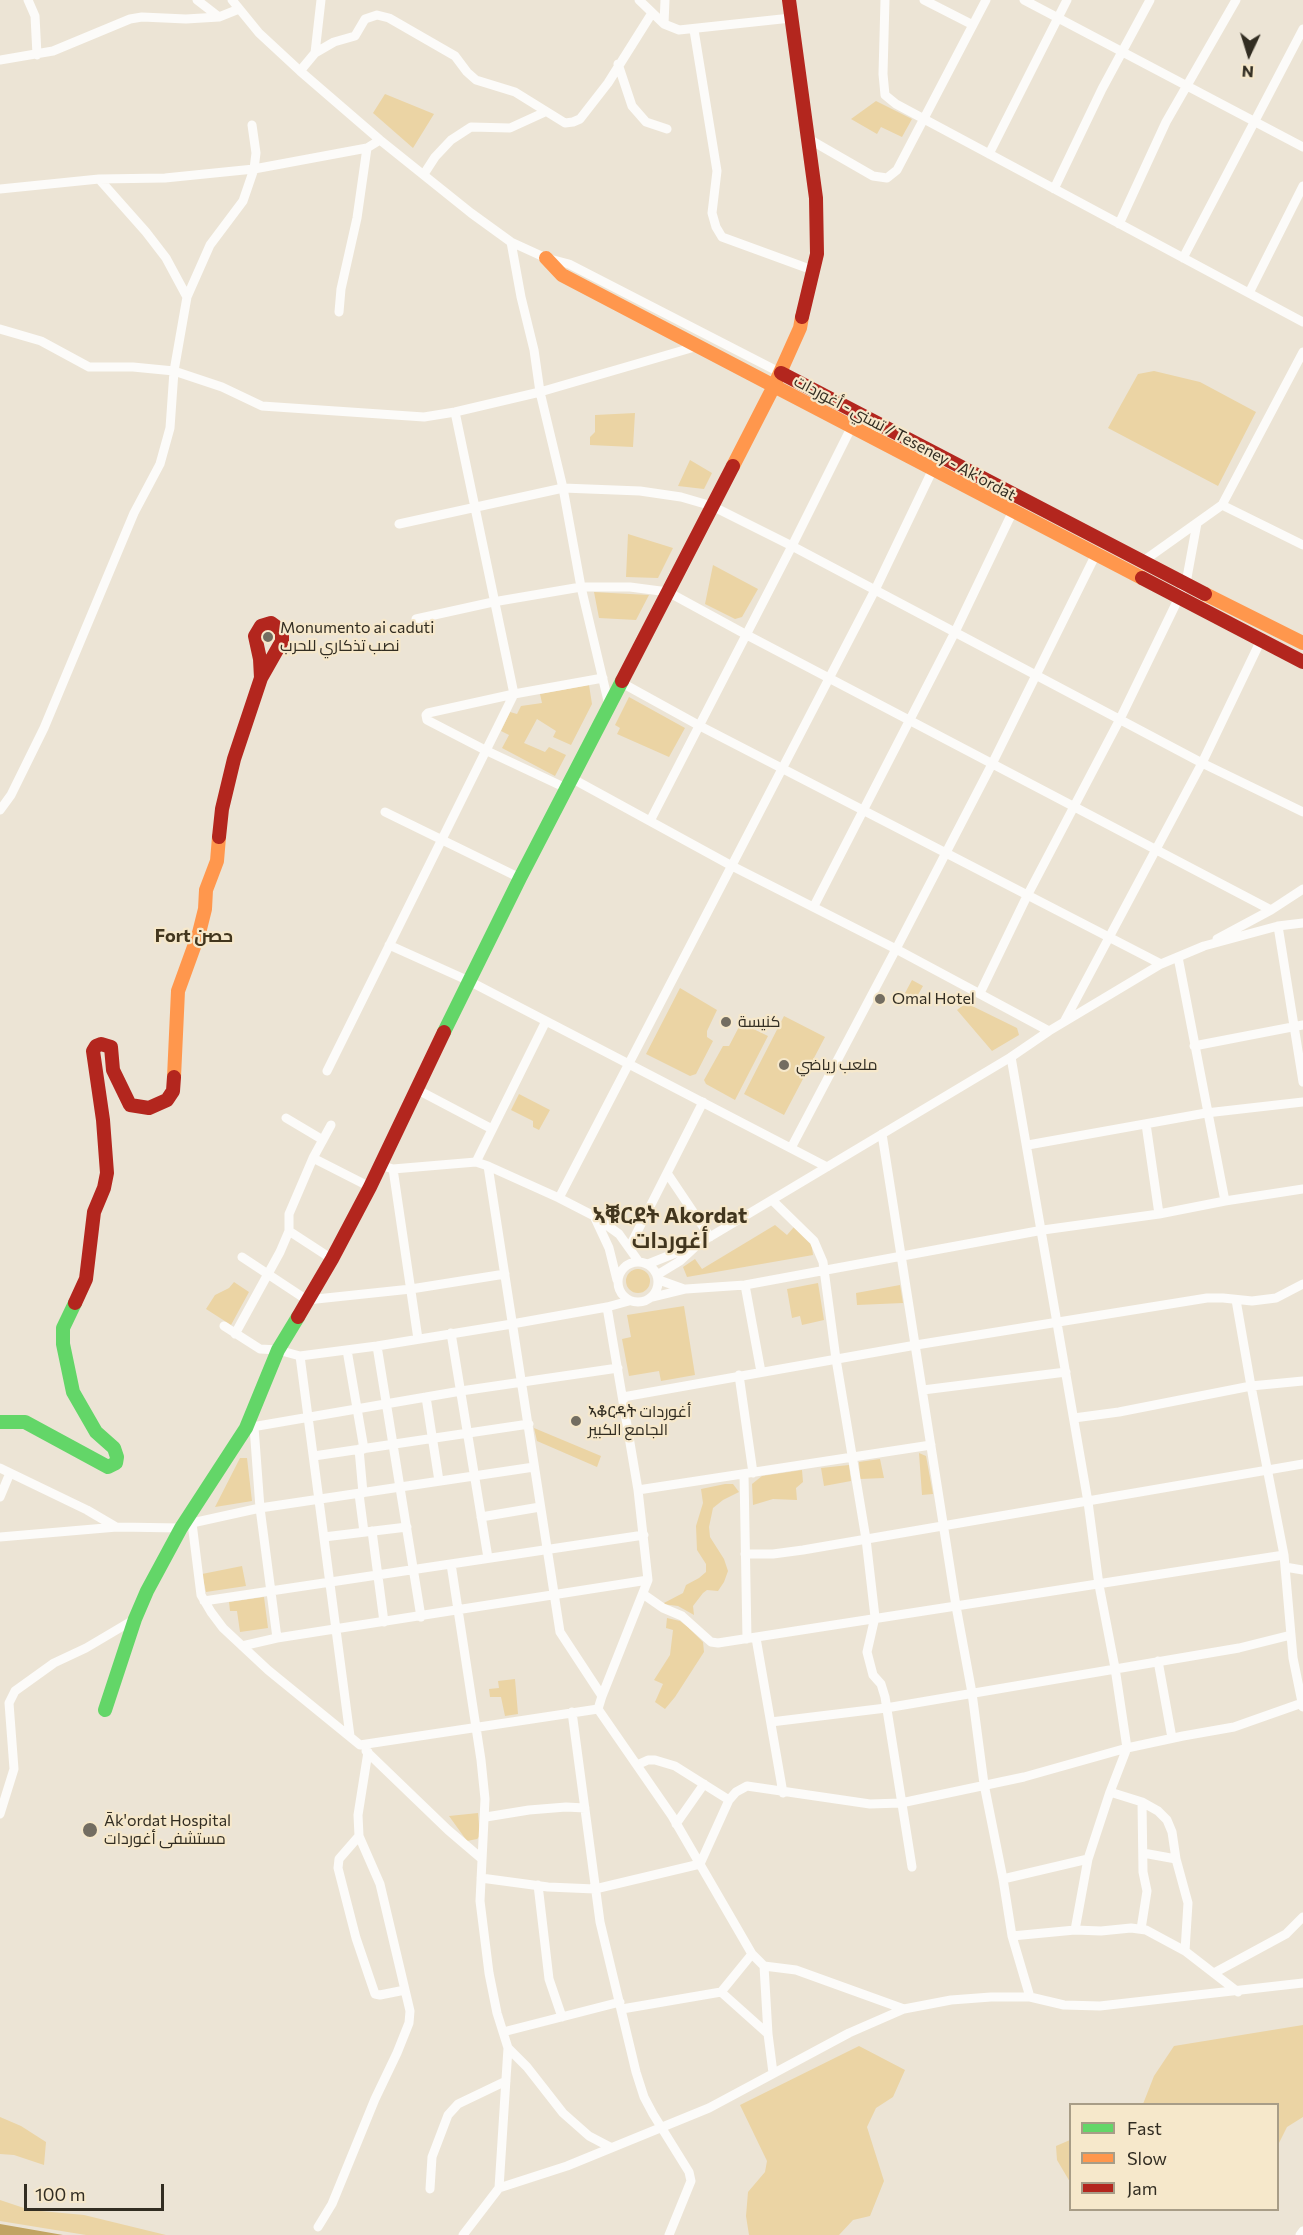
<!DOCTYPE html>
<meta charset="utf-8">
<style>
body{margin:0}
#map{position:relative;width:1303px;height:2235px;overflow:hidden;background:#ece4d5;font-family:Commissioner,sans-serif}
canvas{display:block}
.legend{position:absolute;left:1069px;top:2103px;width:210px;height:108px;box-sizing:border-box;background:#f6e8cb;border:2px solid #a89d87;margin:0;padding:8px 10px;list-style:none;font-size:18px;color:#322d22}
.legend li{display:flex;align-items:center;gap:12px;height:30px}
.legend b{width:30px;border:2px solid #a89d87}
.north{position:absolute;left:1219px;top:24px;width:60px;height:60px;-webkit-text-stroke:4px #f6e8cb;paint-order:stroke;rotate:184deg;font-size:16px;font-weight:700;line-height:24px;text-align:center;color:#322d22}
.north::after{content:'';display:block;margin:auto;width:21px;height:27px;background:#322d22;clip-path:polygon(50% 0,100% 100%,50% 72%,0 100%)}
.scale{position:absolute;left:24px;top:2184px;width:140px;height:27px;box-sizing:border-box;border:3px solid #322d22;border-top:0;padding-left:8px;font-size:18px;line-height:21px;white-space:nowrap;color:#322d22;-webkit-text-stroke:4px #f6e8cb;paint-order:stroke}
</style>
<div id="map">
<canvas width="1303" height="2235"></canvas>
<ul class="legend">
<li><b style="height:8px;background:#63d668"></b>Fast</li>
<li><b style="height:8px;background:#ff974d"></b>Slow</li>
<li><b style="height:8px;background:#b3261e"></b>Jam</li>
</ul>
<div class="north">N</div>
<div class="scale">100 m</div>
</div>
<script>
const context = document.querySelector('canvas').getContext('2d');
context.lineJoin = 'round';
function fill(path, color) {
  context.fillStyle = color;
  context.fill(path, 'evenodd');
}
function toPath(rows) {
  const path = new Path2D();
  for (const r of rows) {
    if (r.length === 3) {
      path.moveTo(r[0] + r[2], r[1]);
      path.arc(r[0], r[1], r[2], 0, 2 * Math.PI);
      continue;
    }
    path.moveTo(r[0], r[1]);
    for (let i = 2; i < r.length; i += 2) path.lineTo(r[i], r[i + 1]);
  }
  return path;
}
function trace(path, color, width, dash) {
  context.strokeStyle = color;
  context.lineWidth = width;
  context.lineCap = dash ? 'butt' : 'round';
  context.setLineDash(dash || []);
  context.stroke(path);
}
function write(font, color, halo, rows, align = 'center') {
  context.font = font + ' Commissioner,Cairo,"Noto Sans Ethiopic",sans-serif';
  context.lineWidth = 4.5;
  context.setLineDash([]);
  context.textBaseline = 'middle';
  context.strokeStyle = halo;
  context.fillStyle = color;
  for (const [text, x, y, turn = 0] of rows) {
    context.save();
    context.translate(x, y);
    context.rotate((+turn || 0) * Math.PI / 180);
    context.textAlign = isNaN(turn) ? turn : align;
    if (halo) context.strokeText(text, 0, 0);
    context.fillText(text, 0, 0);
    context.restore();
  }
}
fill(toPath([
 [385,94,434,114,413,148,373,113],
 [876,101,912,119,902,137,881,127,877,134,851,119],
 [1154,371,1200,382,1256,412,1218,486,1108,428,1138,374],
 [635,413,633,447,590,445,590,437,595,432,595,415],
 [690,460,712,473,704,489,678,486],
 [628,534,673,548,658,578,626,577],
 [713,565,758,589,742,617,735,619,705,604],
 [594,592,611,593,649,595,636,620,599,618],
 [589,685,592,704,571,745,553,737,556,731,537,719,524,743,545,752,549,747,566,755,555,776,502,748,509,735,501,731,510,712,517,714,521,706,542,703,540,694],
 [629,697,685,728,669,757,617,734,620,728,615,725],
 [912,980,923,986,915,1000,905,993],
 [680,988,717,1010,707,1031,707,1037,713,1041,696,1074,690,1076,646,1054],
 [966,1003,1017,1028,1019,1035,992,1051,957,1010],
 [784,1016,825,1037,784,1115,744,1094],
 [741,1023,768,1036,735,1100,706,1084,704,1080,723,1046,729,1046],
 [519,1094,550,1110,539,1130,533,1127,533,1121,511,1110],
 [775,1225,787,1235,794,1227,811,1241,813,1255,687,1277,683,1267,695,1259,702,1269],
 [638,1281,12],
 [234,1282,249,1292,231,1325,206,1309,215,1295,229,1288],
 [818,1283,824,1320,802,1325,800,1316,792,1318,787,1289],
 [900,1285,903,1303,857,1305,856,1293],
 [684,1306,695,1375,661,1381,659,1371,629,1376,622,1339,631,1337,627,1315],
 [534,1428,601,1456,597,1467,537,1441],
 [919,1453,926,1456,933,1494,922,1495],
 [240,1458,247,1458,252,1501,215,1507],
 [880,1459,884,1478,860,1479,859,1462],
 [849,1465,851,1481,824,1486,821,1468],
 [802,1470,803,1482,796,1488,797,1500,773,1499,753,1505,752,1484,762,1476],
 [725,1484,733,1484,739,1492,723,1500,713,1508,709,1527,710,1537,724,1559,728,1571,724,1582,718,1591,707,1590,703,1593,693,1606,694,1615,678,1606,662,1604,683,1593,686,1585,699,1578,706,1572,706,1564,697,1550,696,1526,703,1503,701,1489],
 [242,1566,246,1586,206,1592,202,1574],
 [264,1597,268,1628,240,1632,237,1611,230,1611,229,1602],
 [667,1618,680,1621,688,1627,703,1642,704,1652,675,1697,665,1709,655,1702,663,1684,654,1680,670,1655,673,1630,666,1628],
 [515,1679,518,1714,505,1716,501,1697,490,1697,489,1689,499,1688,498,1681],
 [478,1813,480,1836,477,1839,467,1841,449,1816],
 [1303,2025,1303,2117,1287,2127,1278,2145,1278,2104,1143,2104,1154,2076,1174,2046],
 [859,2046,905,2070,893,2097,876,2108,867,2127,884,2181,870,2216,853,2220,839,2235,749,2235,746,2216,748,2192,765,2172,767,2161,740,2105],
 [0,2117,21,2126,46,2142,44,2165,14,2155,0,2154],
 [1070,2140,1070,2182,1057,2160,1056,2146],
 [0,2200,30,2210,84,2215,166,2235,86,2235,0,2221]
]), '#ebd4a4');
fill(toPath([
 [0,2224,63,2235,0,2235]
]), '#c1a463');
trace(toPath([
 [28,0,35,16,37,55],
 [197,0,219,17],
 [232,0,259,33,300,71,380,140,471,213,511,242,546,258,569,264,781,373],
 [639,0,664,24,679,30,791,18],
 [885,0,883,74,885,95,896,104,1303,322],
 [924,0,973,25],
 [1024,0,1303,147],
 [664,24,665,0],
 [694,30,717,171,712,213,716,227,722,237,815,271],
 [315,53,321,0],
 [0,60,53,51,130,19,142,17,186,19,219,17,239,9],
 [618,64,632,106,646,122,667,129],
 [300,71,315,53,334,42,355,36,365,19,377,15,389,18,455,56,467,72,476,80,515,92,565,123,573,122,580,119,608,83,652,13],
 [807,138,873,176,887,178,897,170,986,0],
 [989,154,1067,0],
 [424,174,435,157,451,140,471,127,510,128,545,112],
 [99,179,146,232,166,258,187,297],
 [0,189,99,179,165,178,254,169,367,148,380,140],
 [1054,189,1102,89,1150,0],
 [1119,224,1166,122,1236,0],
 [511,242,521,297,534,350,540,392,563,488,581,587,609,705],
 [1183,258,1303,29],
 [1249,293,1303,186],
 [339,312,341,289,357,218,367,148],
 [0,329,41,341,89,367,133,367,174,371,222,387,262,406,424,417,455,412,540,392,698,346],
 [1222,505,1303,545],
 [399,524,563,488,640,491,681,497,712,506,792,546,1202,763,1303,812],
 [1142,562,1222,505,1303,352],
 [416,619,493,602,581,587,630,587,668,592,745,634,1271,910],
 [622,683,700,726,1161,964],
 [573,779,732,866,896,949,1049,1031],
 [568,789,485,750,427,720,426,715,428,713,514,694,603,678],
 [0,810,11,795,44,728,134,513,160,464,170,428,174,371,187,297,210,245,243,201,254,169,256,153,252,125],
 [385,812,520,878],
 [650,821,792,546,852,426],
 [814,906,955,632,1013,511],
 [1278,926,1303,1082],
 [1217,939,1271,910,1303,889],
 [389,945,469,981,827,1167],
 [1178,957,1225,1201],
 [980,993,1027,896,1120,719,1186,583,1197,523],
 [1064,1022,1202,763,1261,640],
 [1194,1046,1303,1025],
 [327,1071,514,694,455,412],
 [416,1089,492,1129],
 [286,1118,323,1140],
 [1146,1124,1159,1214],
 [882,1134,956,1606,972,1693,984,1784,1003,1879,1012,1936,1030,1997],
 [1028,1145,1206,1113,1303,1102],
 [791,1148,896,949,992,764,1096,554],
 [313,1158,370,1187],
 [476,1162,546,1021],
 [380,1165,393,1169,476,1162,488,1166,559,1198,594,1216,619,1234,639,1262],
 [488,1166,560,1632,602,1696,598,1709,672,1816,752,1954,764,1966,796,1970,904,2009],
 [393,1169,418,1339],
 [667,1173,710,1237],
 [559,1198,875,590,933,469],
 [772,1200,814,1241,823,1262,836,1359,866,1539,875,1617,867,1652,873,1675,881,1684,885,1697,912,1867],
 [595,1218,609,1248,617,1280],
 [289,1231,332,1259],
 [630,1246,703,1102],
 [242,1257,307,1300,411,1289,505,1274],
 [638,1282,20],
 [648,1264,698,1244,1011,1057,1049,1031,1161,964,1204,946,1278,926,1303,923],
 [657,1275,680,1261,694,1248],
 [659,1280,684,1289],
 [745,1285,761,1372],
 [653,1297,686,1289,745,1285,1043,1230,1159,1214,1225,1201,1303,1189],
 [1236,1300,1251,1386,1303,1381],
 [224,1326,260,1349,278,1350,300,1356,377,1346,512,1324,607,1307,629,1301],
 [451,1333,488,1558],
 [235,1334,280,1252,289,1231,289,1214,313,1158,331,1125],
 [377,1346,421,1617],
 [347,1350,364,1449],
 [300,1356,350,1736],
 [739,1375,753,1473],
 [923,1390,1066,1372],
 [426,1397,439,1481],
 [623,1397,916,1345,1207,1298,1223,1298,1252,1301,1276,1298,1303,1284],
 [1074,1418,1119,1412,1251,1386,1284,1555,1293,1658,1303,1707],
 [254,1427,260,1508,277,1638],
 [246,1428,461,1391,618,1368],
 [359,1449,363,1493],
 [314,1456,529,1424],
 [0,1468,87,1510,116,1527],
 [744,1474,747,1639],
 [638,1490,931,1445],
 [359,1494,364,1532],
 [0,1497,10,1473],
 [481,1517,540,1507],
 [187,1519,192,1523,201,1595,211,1612,223,1628,268,1670,360,1745,598,1709],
 [192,1523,260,1508,534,1467],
 [372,1531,384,1622],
 [0,1537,117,1527,181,1528],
 [324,1537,407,1527],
 [745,1554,773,1554,803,1550,1303,1464],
 [451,1564,481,1760,485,1799,480,1901,489,1973,497,2013,508,2048,499,2188,463,2235],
 [1285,1567,1303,1570],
 [643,1594,663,1608,682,1616,711,1642,718,1643,1284,1555],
 [204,1601,644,1535],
 [756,1638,783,1793],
 [242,1646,277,1638,648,1580],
 [1158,1661,1172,1738],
 [602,1696,648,1580,638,1490,607,1307],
 [572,1712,600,1922,636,2072,644,2097,653,2114,689,2172,691,2181,669,2235],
 [771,1722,886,1708,1239,1648,1291,1635],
 [366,1751,448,1830,482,1859],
 [637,1765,648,1760,655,1760,675,1766,729,1800],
 [1110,1792,1142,1802,1158,1811,1167,1820,1172,1832,1176,1859,1188,1903,1185,1951],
 [0,1814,14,1769,9,1703,15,1691,54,1663,86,1648,135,1619],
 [486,1817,529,1810,566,1807,585,1808],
 [676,1824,704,1784],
 [359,1836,339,1859,338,1868,356,1938,375,1994,380,1995,405,1990],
 [1143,1853,1176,1859],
 [481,1878,548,1887,595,1889,700,1864,729,1800,736,1792,747,1786,870,1804,901,1803,1024,1777,1127,1748,1183,1736,1234,1727,1302,1703],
 [1003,1879,1088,1859,1110,1792,1127,1748,1115,1668,1099,1585,1088,1502,1011,1057],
 [538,1885,549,1979,562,2017],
 [1141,1929,1147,1891,1143,1872,1142,1802],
 [1075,1930,1088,1859],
 [1012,1936,1075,1930,1101,1931,1131,1928,1146,1930,1185,1951,1238,1992],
 [764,1966,768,2034,773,2073],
 [1214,1973,1286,1934,1303,1917],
 [721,1992,768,2034],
 [622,2009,721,1992,752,1954],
 [503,2032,620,2002],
 [508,2048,527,2067,563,2113,589,2136,610,2147],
 [499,2188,567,2166,709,2108,849,2033,904,2009,951,2000,991,1997,1030,1997,1064,2005,1100,2006,1303,1983],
 [430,2189,432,2157,448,2115,458,2104,506,2081],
 [318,2227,332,2204,375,2099,397,2053,409,2023,410,2011,380,1884,359,1836,358,1815,368,1752],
 [1300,2235,1303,2231]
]), '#fcfbf9', 9);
trace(toPath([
 [444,1032,520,878,622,681],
 [0,1422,25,1422,108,1467,116,1463,117,1457,114,1448,96,1432,73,1392,63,1344,63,1328,75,1303],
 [105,1710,135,1619,147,1591,181,1528,246,1428,278,1350,298,1317]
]), '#63d668', 14);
trace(toPath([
 [546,258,562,275,774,386,733,466],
 [802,317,800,328,774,386,1142,578],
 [1205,594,1303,643],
 [174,1077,178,991,199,933,205,909,206,890,217,861,219,837]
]), '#ff974d', 14);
trace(toPath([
 [789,0,816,198,817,254,802,317],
 [781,373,1205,594],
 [1142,578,1303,662],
 [622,681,733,466],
 [219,837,222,809,234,759,261,678,282,641,282,631,271,623,261,626,255,636,260,659,261,678],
 [75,1303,86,1279,94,1212,104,1188,107,1173,103,1120,93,1051,96,1046,101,1044,111,1047,113,1070,130,1105,149,1108,167,1100,173,1091,174,1077],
 [298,1317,332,1259,370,1187,444,1032]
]), '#b3261e', 14);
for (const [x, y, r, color] of [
 [268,637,6,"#736d61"],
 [880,999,6,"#736d61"],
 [726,1022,6,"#736d61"],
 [784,1065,6,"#736d61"],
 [576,1421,6,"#736d61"],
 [90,1830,8,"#736d61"]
]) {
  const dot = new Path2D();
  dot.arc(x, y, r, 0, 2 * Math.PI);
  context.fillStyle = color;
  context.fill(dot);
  trace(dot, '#f6e8cb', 2);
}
write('16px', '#322d22', '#f6e8cb', [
 ["تسني - أغوردات / Teseney - Ak'ordat",905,438,28]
]);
write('16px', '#322d22', '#f6e8cb', [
 ["Monumento ai caduti",280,628],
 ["نصب تذكاري للحرب",280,646],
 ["Omal Hotel",892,999],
 ["كنيسة",738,1022],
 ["ملعب رياضي",796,1065],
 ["ኣቆርዳት أغوردات",588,1412],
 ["الجامع الكبير",588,1430],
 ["Āk'ordat Hospital",104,1821],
 ["مستشفى أغوردات",104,1839]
], 'left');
write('bold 18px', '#42361e', '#f6e8cb', [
 ["Fort حصن",194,936]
]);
write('bold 22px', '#42361e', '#f6e8cb', [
 ["ኣቑርደት Akordat",670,1216],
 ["أغوردات",670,1241]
]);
</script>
